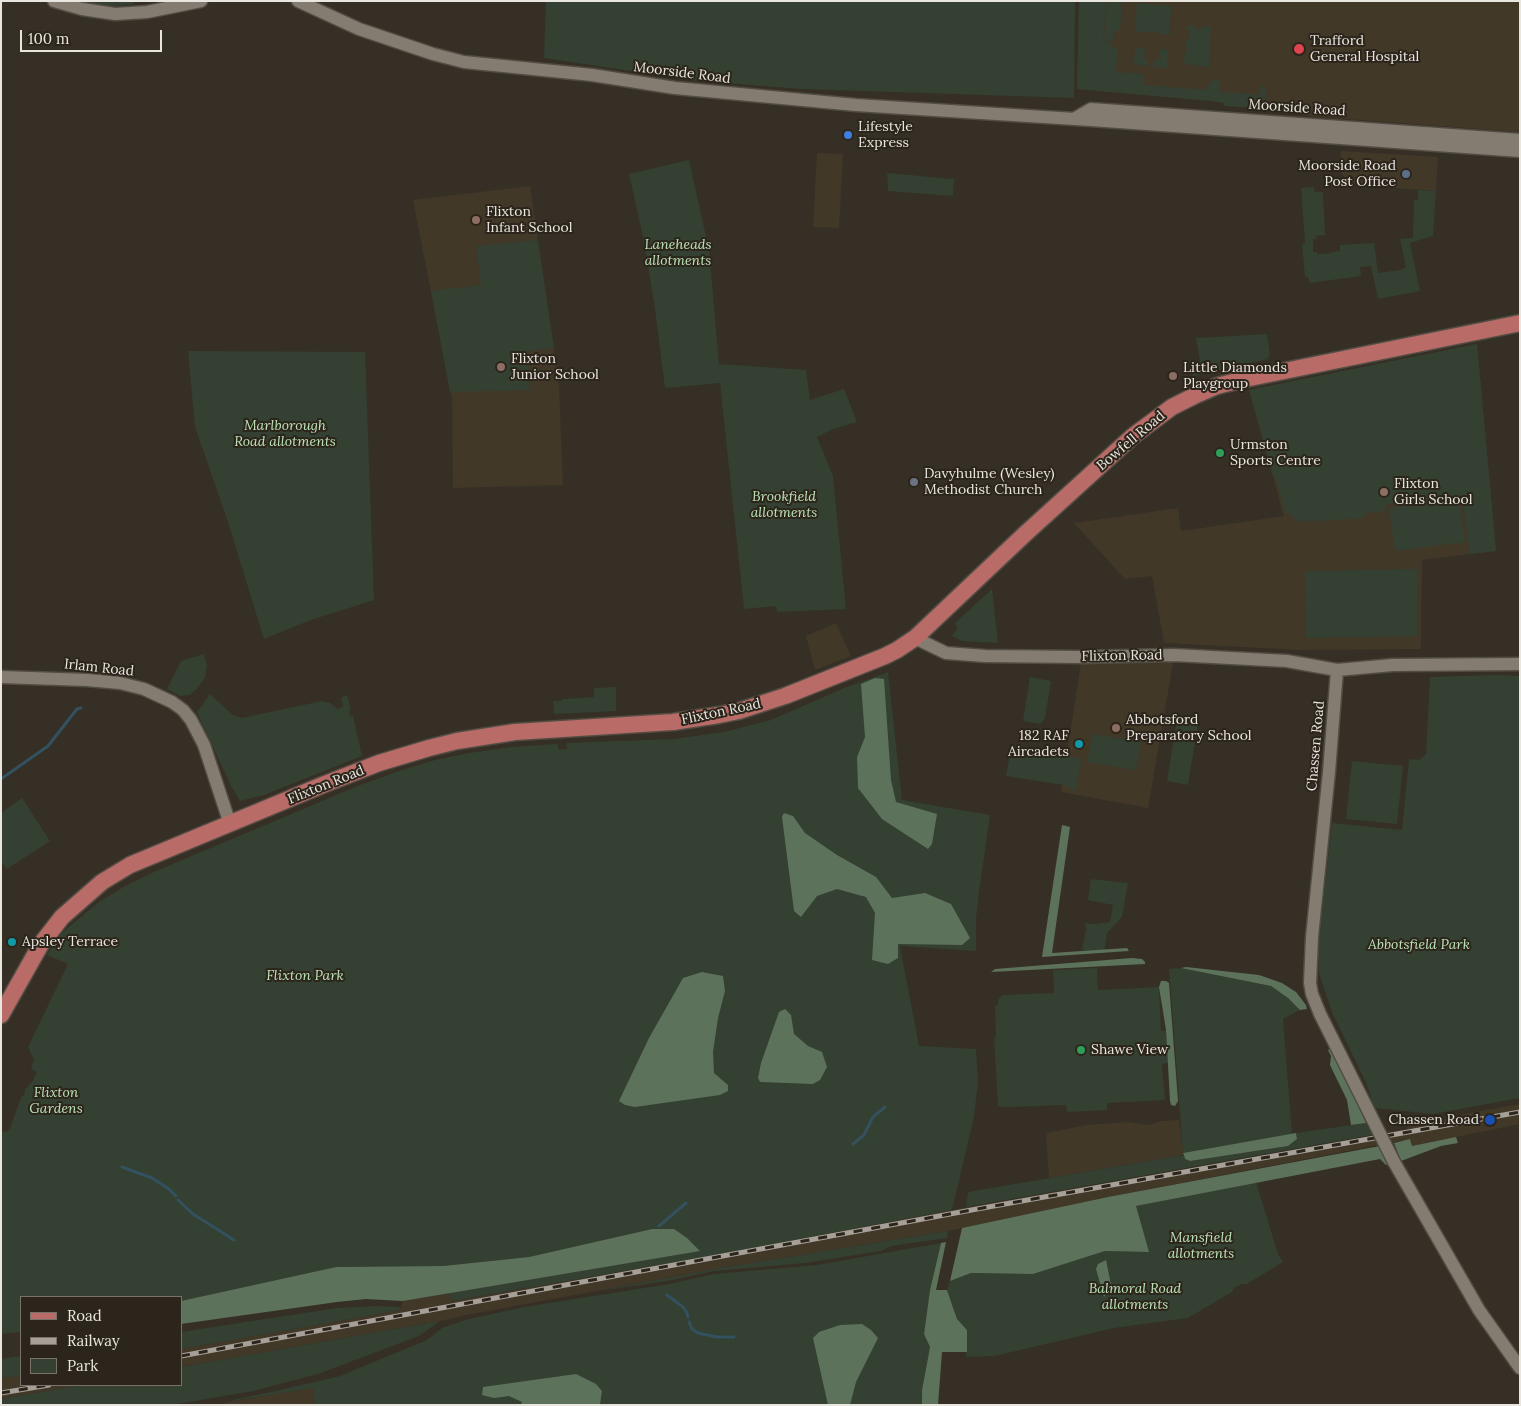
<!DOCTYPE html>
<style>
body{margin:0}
#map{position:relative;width:1521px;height:1406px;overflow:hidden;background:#362f25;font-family:Lora,serif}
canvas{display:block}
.frame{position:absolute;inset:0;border:2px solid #e9e5df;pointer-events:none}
.legend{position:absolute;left:20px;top:1296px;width:162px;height:90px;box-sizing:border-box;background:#2c251b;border:1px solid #787269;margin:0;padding:6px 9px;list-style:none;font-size:15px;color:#e9e5df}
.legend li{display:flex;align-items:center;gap:10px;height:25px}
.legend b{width:25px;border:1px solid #787269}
.scale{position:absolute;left:20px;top:30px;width:142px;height:22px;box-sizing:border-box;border:2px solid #e9e5df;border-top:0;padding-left:6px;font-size:15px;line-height:18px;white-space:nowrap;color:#e9e5df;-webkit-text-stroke:4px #2c251b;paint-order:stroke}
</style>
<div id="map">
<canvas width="1521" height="1406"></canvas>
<div class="frame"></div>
<ul class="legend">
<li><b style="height:6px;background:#b96b67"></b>Road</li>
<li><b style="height:6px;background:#a6a099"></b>Railway</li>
<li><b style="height:14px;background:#334032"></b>Park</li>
</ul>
<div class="scale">100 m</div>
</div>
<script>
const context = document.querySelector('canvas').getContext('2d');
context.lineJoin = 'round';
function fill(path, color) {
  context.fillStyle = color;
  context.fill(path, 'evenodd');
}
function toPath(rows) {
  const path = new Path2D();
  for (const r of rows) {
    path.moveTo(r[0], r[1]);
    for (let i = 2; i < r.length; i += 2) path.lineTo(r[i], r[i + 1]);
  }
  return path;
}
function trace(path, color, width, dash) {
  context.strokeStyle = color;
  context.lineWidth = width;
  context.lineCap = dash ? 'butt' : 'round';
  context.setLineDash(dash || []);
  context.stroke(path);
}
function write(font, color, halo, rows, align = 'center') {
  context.font = font + ' Lora,serif';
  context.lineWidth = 4;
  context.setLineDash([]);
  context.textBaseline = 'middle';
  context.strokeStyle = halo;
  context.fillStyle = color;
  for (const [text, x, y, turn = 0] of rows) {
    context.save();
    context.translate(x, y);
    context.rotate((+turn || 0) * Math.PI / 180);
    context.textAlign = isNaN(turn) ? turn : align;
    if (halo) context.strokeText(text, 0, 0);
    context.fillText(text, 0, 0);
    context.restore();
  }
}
fill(toPath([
 [1079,1,1520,1,1520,132,1307,116,1284,105,1266,103,1262,108,1224,106,1224,103,1211,101,1077,89],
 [1341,151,1438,157,1436,191,1357,185,1349,183,1340,171],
 [817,153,843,154,839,228,813,227],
 [530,186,559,386,563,485,453,488,452,399,413,200],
 [1477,344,1496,551,1422,560,1421,649,1301,650,1164,643,1152,576,1125,579,1074,523,1178,508,1181,531,1284,516,1249,390],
 [836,623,851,656,815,670,806,636],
 [1081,663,1173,663,1148,808,1061,792],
 [1520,1104,1520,1124,1412,1146,1410,1139,1108,1197,948,1231,720,1268,467,1315,440,1321,181,1367,181,1349,400,1310,403,1301,450,1293,452,1301,694,1259,952,1210,1408,1130,1407,1126,1447,1119,1447,1117],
 [1179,1120,1184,1155,1049,1178,1046,1133,1087,1125,1128,1122,1149,1125,1161,1121],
 [13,1376,21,1376,21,1385,82,1385,1,1399,1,1378],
 [313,1387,315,1405,213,1405]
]), '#423828');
fill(toPath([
 [90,1,133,1,134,4,114,6,91,4],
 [546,1,1075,1,1074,98,802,89,698,81,544,58],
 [1079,1,1106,1,1103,42,1111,43,1111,47,1118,48,1116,72,1143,74,1143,85,1206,90,1208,84,1212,82,1214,79,1220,80,1219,92,1260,95,1261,83,1265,87,1266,90,1264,106,1262,108,1224,106,1224,103,1211,101,1077,89],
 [1107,1,1122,2,1120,31,1113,31,1113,42,1104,41],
 [1137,3,1171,6,1169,35,1159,34,1158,32,1135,32],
 [1187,25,1195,26,1195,29,1201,30,1201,26,1211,27,1209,67,1184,64,1185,52,1187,52,1186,40,1189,39,1190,30,1187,29],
 [1135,47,1145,48,1144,59,1148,59,1148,66,1134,65],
 [1160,49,1168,50,1167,68,1154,67,1154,60,1159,60],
 [689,160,709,250,719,364,806,370,810,400,844,389,857,422,833,429,817,437,833,476,846,609,777,612,776,606,744,609,720,383,665,388,655,309,644,241,629,174],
 [887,173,954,179,953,196,888,191],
 [1314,187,1314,192,1323,192,1325,235,1316,236,1316,239,1313,239,1313,252,1317,252,1317,254,1332,253,1332,252,1340,251,1340,245,1374,243,1378,273,1400,270,1406,267,1400,239,1413,238,1414,200,1418,200,1418,190,1436,191,1433,236,1410,243,1420,291,1378,299,1371,266,1360,267,1361,276,1310,283,1308,277,1305,277,1302,244,1305,243,1301,188],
 [538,240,554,348,528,351,530,390,450,392,431,291,481,285,476,246],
 [1267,334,1270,354,1268,359,1193,376,1191,363,1200,361,1196,338],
 [1477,344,1496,551,1470,554,1462,495,1385,505,1385,511,1365,513,1364,518,1300,522,1286,512,1275,476,1273,476,1249,390],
 [188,351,365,352,374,600,311,620,264,639,227,519,195,427],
 [1459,499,1465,542,1395,551,1389,508],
 [1417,569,1418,636,1306,638,1305,571],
 [992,589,998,643,962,641,952,636,957,629,955,623],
 [204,654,207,666,205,677,197,689,189,695,180,696,167,689,181,661],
 [888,672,902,800,990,815,979,892,976,919,976,951,900,946,919,1046,976,1049,978,1082,974,1117,952,1210,694,1259,451,1301,450,1293,652,1229,529,1257,443,1266,336,1267,181,1301,181,1297,21,1297,21,1332,1,1334,1,1131,7,1132,10,1128,22,1095,24,1096,25,1089,32,1082,37,1072,31,1069,34,1060,28,1047,68,964,47,955,60,935,71,925,99,902,125,886,156,871,360,785,402,770,435,760,469,753,512,747,557,744,559,750,567,749,566,743,673,739,724,732,771,720,844,688],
 [1497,675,1520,676,1520,1098,1433,1114,1374,1108,1367,1085,1332,1012,1319,973,1318,947,1332,823,1402,830,1409,759,1419,760,1426,754,1430,677],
 [1030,677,1051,681,1045,718,1041,724,1023,721],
 [616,687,616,711,554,714,553,701,562,701,562,699,594,697,594,688],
 [210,694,233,715,242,718,322,701,330,703,338,709,343,706,341,698,347,695,351,711,349,711,350,716,353,716,362,756,264,795,240,801,231,786,197,712],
 [1177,720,1198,724,1188,785,1167,781],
 [1093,734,1141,742,1136,770,1087,762],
 [1011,748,1082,759,1075,791,1064,785,1006,776],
 [1352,761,1403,766,1397,824,1346,819],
 [22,798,50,841,7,869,1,861,1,813],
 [1091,879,1128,883,1122,917,1107,933,1104,953,1082,950,1086,929,1085,923,1095,924,1110,922,1113,905,1088,900],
 [1097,968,1098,990,1159,987,1161,1031,1166,1031,1168,1063,1162,1064,1165,1100,1107,1103,1107,1110,1067,1112,1066,1105,1007,1107,998,1106,994,1037,996,1037,995,1006,998,1005,998,1000,1002,995,1054,993,1053,970],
 [1181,968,1271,986,1288,998,1300,1010,1283,1019,1292,1134,1183,1153,1169,969],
 [1366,1123,1372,1135,966,1207,968,1192,1184,1155,1185,1159,1190,1161,1288,1146,1297,1139,1296,1133],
 [1256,1182,1278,1254,1283,1262,1247,1284,1242,1284,1234,1288,1232,1292,1188,1318,1114,1328,995,1356,966,1357,967,1330,957,1319,947,1290,950,1281,971,1273,1033,1274,1105,1251,1148,1252,1136,1206],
 [948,1231,947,1238,891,1246,881,1251,805,1263,714,1271,667,1281,592,1292,720,1268],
 [941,1243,930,1290,924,1333,930,1347,922,1390,922,1405,315,1405,313,1388,232,1401,232,1400,280,1390,340,1376,427,1340,442,1328,465,1320,524,1307,669,1284,714,1274,817,1265],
 [373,1306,399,1307,401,1310,181,1349,181,1332,337,1308],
 [440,1321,419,1336,318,1374,253,1391,172,1405,1,1405,1,1399,82,1385,181,1385,181,1367],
 [21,1356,21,1376,1,1378,1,1359]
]), '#334032');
fill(toPath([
 [875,678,884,679,891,780,896,802,937,814,932,844,928,849,882,819,858,788,857,757,865,737,861,684],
 [784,813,793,816,805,833,837,855,876,877,892,898,925,893,951,904,970,938,962,945,898,944,898,958,888,964,872,960,875,913,866,897,837,889,817,896,801,917,794,911,782,817],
 [1062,825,1070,827,1052,953,1127,948,1129,951,1042,957],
 [1132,958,1142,959,1145,962,1145,964,991,972,995,969],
 [1186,967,1259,975,1282,983,1296,992,1306,1005,1307,1009,1300,1010,1288,998,1271,986,1181,968],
 [702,972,723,976,725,991,718,1018,713,1052,714,1073,728,1085,728,1091,720,1095,635,1107,625,1105,619,1101,649,1038,683,978],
 [1161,981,1166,981,1169,983,1178,1101,1175,1106,1171,1105,1170,1101,1166,1030,1159,987],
 [785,1009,791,1015,794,1034,808,1046,822,1052,827,1067,820,1080,813,1084,760,1082,758,1078,761,1063,779,1012],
 [1331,1048,1366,1123,1351,1125,1347,1100,1330,1065,1331,1056,1328,1050],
 [1296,1133,1297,1139,1288,1146,1190,1161,1185,1159,1184,1155,1183,1153],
 [1456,1137,1458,1143,1441,1146,1401,1161,1394,1143,1410,1139,1412,1146],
 [1380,1146,1390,1164,1386,1165,1380,1159,1136,1206,1149,1252,1105,1251,1033,1274,971,1273,950,1281,962,1228,1108,1197],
 [652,1229,674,1229,687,1238,700,1251,403,1301,366,1299,337,1302,181,1324,181,1301,336,1267,443,1266,529,1257],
 [946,1242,936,1290,947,1290,957,1319,967,1330,967,1352,942,1352,938,1405,922,1405,922,1390,930,1347,924,1334,930,1290,941,1243],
 [1106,1260,1111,1285,1104,1297,1096,1269,1098,1264],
 [862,1324,871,1330,878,1338,856,1382,850,1405,828,1405,813,1338,819,1332,840,1325],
 [576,1374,596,1384,602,1391,600,1404,521,1405,522,1402,509,1396,494,1398,482,1395,483,1387]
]), '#5d725b');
trace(toPath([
 [1,779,48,746,77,709,81,708],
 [853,1144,864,1135,873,1117,885,1107],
 [122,1167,152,1178,169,1189,176,1196],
 [178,1200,193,1214,234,1240],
 [659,1226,686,1203],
 [667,1295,683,1307,687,1313,688,1317],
 [689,1322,692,1329,698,1333,717,1337,734,1337]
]), '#33515f', 3);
const minor = toPath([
 [54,1,82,9,115,14,147,12,201,1],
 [298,1,359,29,433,54,464,62,592,75,675,88,856,105,1091,120,1520,151],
 [1074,119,1091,109,1520,140],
 [915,638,946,653,985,656,1081,657,1174,655,1287,661,1337,670,1393,665,1520,664],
 [1337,670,1329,772,1312,937,1310,983,1312,994,1320,1014,1376,1126],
 [1,677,87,680,120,683,144,689,172,702,183,710,191,720,204,745,230,824],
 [1394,1162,1479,1310,1520,1368]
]);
const major = toPath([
 [1,1015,41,944,62,917,102,882,130,865,325,784,379,763,429,748,457,741,515,732,673,722,719,715,739,711,785,696,885,656,897,650,915,638,1025,534,1133,436,1172,407,1194,396,1217,386,1245,379,1520,323]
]);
trace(minor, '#524d44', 15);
trace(major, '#524d44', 19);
trace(minor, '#847c71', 12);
trace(major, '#b96b67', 16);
const rail = toPath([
 [181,1356,977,1209,1520,1112],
 [1,1393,49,1385]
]);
trace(rail, '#a6a099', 5);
trace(rail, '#2c251b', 3, [9]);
const minorBridge = toPath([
 [1376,1126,1394,1162]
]);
trace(minorBridge, '#524d44', 15, []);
trace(minorBridge, '#847c71', 12);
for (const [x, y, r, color] of [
 [1299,49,6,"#e0444e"],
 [848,135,5,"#3f7fe0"],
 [1406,174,5,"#5c6f8a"],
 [476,220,5,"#8d6e63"],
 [501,367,5,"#8d6e63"],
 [1173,376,5,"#8d6e63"],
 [1220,453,5,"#2e9e5b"],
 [914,482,5,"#6b7280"],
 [1384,492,5,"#8d6e63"],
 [1116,728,5,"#8d6e63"],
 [1079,744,5,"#0f9aa8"],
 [12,942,5,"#0f9aa8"],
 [1081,1050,5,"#2e9e5b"],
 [1490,1120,6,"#1a4fb4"]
]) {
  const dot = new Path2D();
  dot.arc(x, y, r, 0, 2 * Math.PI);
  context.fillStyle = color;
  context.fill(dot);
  trace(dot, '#2c251b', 2);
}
write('14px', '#e9e5df', '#2c251b', [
 ["Trafford",1310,41],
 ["General Hospital",1310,57],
 ["Lifestyle",858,127],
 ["Express",858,143],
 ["Moorside Road",1396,166,"right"],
 ["Post Office",1396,182,"right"],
 ["Flixton",486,212],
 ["Infant School",486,228],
 ["Flixton",511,359],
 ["Junior School",511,375],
 ["Little Diamonds",1183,368],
 ["Playgroup",1183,384],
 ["Urmston",1230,445],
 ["Sports Centre",1230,461],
 ["Davyhulme (Wesley)",924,474],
 ["Methodist Church",924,490],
 ["Flixton",1394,484],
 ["Girls School",1394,500],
 ["Abbotsford",1126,720],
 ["Preparatory School",1126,736],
 ["182 RAF",1069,736,"right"],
 ["Aircadets",1069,752,"right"],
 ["Apsley Terrace",22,942],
 ["Shawe View",1091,1050],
 ["Chassen Road",1479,1120,"right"]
], 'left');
write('14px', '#e9e5df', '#2c251b', [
 ["Moorside Road",682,73,7],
 ["Moorside Road",1297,108,4],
 ["Bowfell Road",1131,441,-40],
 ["Flixton Road",1122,656,-1],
 ["Irlam Road",99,668,6],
 ["Flixton Road",721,712,-12],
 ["Chassen Road",1316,746,-85],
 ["Flixton Road",326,785,-22]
]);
write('italic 14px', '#bce3b7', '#2c251b', [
 ["Laneheads",678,245],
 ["allotments",678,261],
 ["Marlborough",285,426],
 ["Road allotments",285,442],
 ["Brookfield",784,497],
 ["allotments",784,513],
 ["Abbotsfield Park",1419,945],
 ["Flixton Park",305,976],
 ["Flixton",56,1093],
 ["Gardens",56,1109],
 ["Mansfield",1201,1238],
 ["allotments",1201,1254],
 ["Balmoral Road",1135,1289],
 ["allotments",1135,1305]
]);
</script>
